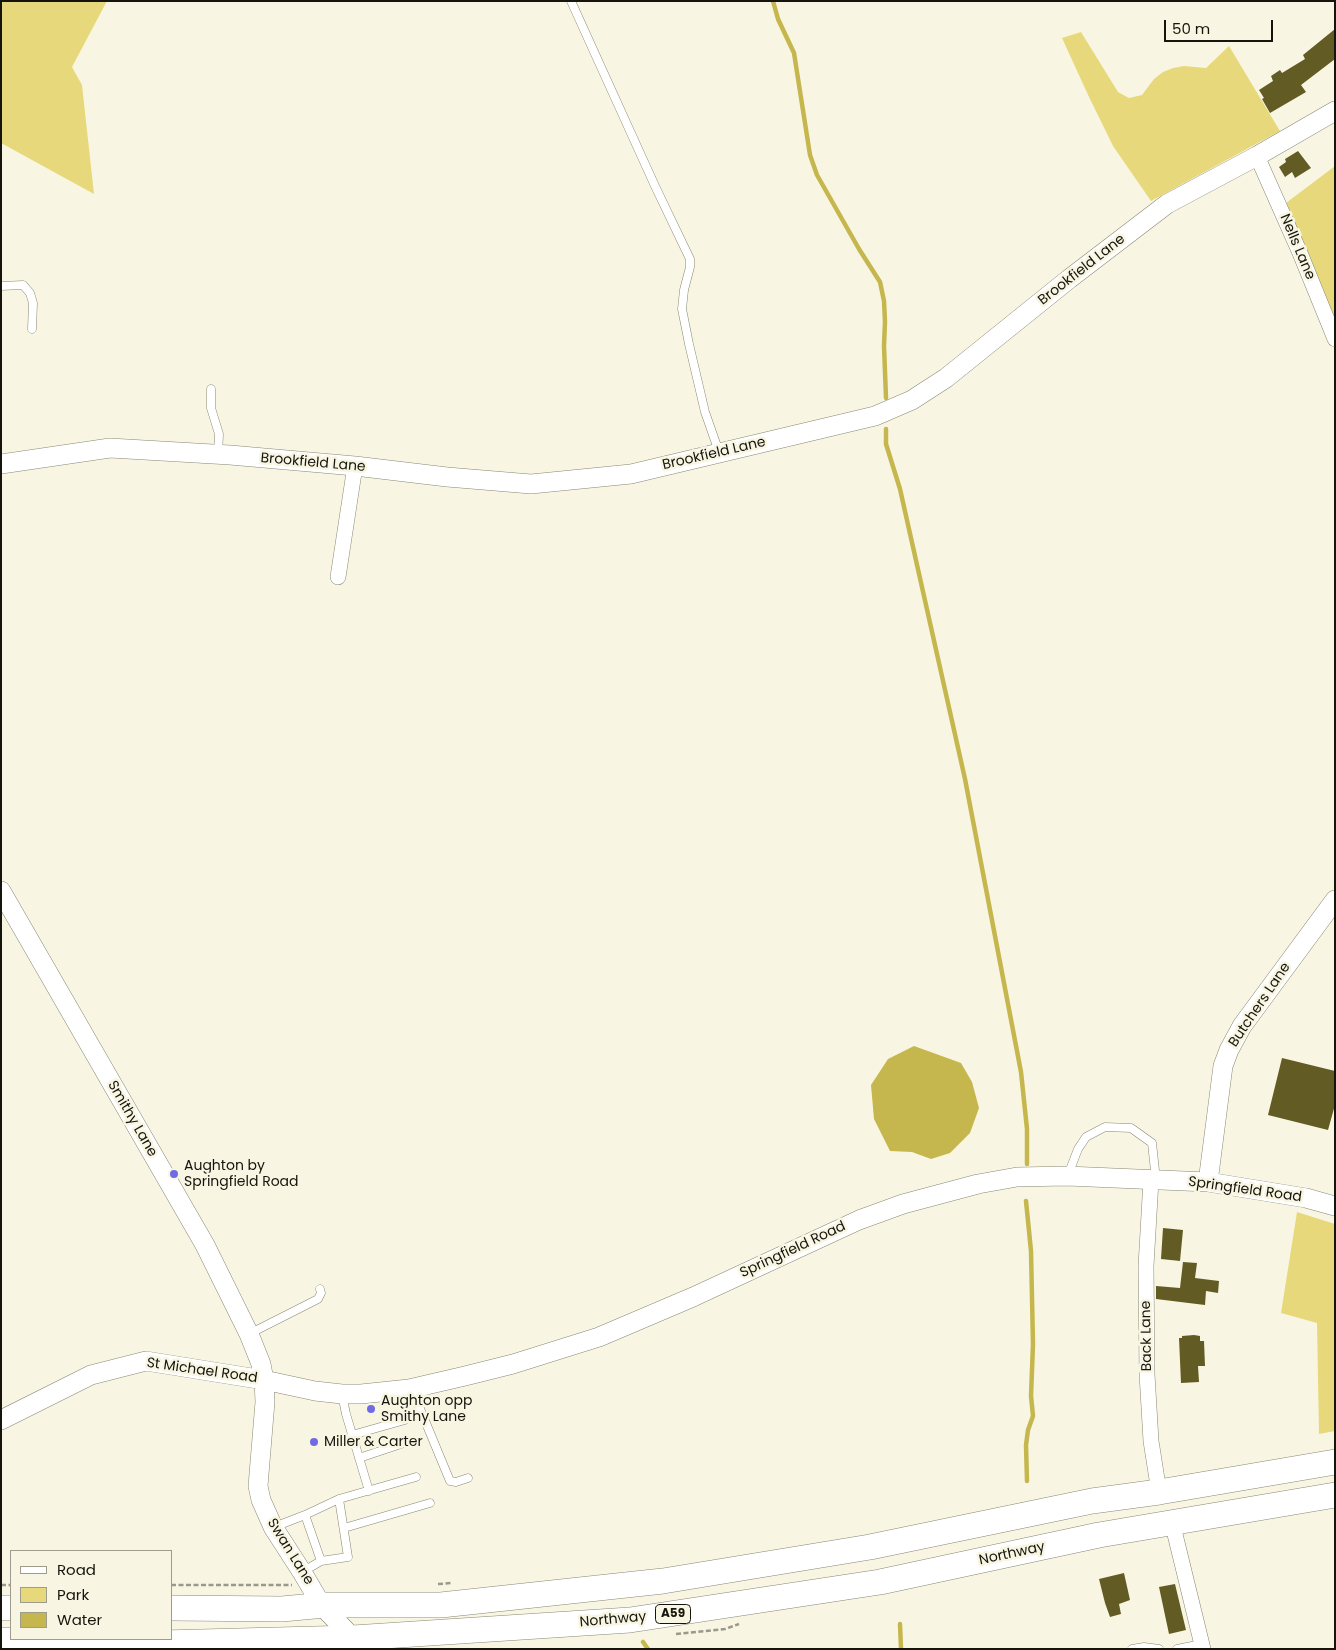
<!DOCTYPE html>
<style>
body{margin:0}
#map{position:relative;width:1336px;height:1650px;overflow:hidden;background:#f8f6e2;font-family:Poppins,sans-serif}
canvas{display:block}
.frame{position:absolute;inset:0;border:2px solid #15140d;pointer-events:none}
.legend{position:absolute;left:10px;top:1550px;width:162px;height:90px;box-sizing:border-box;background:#f8f6e2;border:1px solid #9d9c8d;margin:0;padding:6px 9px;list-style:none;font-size:15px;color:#15140d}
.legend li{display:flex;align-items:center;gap:10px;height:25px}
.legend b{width:25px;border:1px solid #9d9c8d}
.scale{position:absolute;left:1164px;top:20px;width:109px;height:22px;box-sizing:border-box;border:2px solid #15140d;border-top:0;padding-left:6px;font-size:15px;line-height:18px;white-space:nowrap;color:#15140d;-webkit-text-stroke:4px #f8f6e2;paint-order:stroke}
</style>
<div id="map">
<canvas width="1336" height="1650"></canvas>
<div class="frame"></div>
<ul class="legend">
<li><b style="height:6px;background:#fff"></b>Road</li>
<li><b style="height:14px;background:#e7d97b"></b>Park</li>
<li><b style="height:14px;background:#c5b64d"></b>Water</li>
</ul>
<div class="scale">50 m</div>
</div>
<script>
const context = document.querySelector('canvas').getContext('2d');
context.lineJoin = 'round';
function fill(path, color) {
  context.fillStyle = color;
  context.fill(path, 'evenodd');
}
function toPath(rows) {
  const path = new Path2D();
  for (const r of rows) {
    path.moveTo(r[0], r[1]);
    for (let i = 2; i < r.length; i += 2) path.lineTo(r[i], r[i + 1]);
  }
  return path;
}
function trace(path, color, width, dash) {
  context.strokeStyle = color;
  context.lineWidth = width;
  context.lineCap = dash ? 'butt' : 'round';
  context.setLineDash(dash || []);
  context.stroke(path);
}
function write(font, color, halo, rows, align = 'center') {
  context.font = font + ' Poppins,sans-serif';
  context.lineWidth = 5;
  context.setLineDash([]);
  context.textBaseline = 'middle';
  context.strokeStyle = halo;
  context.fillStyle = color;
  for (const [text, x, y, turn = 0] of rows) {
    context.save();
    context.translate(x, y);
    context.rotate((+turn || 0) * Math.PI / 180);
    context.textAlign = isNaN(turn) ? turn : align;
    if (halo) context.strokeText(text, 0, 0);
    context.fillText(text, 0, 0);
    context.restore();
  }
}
fill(toPath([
 [1,1,107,1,72,67,82,85,94,194,1,143],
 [1081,32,1118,92,1129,98,1142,95,1154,79,1163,72,1173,68,1184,66,1206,68,1229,46,1280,131,1151,201,1113,146,1089,97,1062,38],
 [1335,166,1335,320,1286,203],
 [1297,1212,1335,1224,1335,1431,1319,1434,1317,1323,1281,1313]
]), '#e7d97b');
fill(toPath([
 [914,1046,961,1063,972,1082,979,1108,970,1133,950,1153,931,1159,912,1152,890,1151,874,1119,871,1085,888,1059]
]), '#c5b64d');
trace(toPath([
 [773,1,778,19,794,53,810,155,817,175,859,249,880,282,884,301,885,322,884,346,886,398],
 [886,429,886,444,900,489,965,779,1021,1072,1027,1129,1027,1164],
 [1026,1201,1031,1251,1033,1344,1031,1396,1033,1416,1028,1430,1026,1445,1027,1481],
 [900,1624,901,1649],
 [643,1642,648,1649]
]), '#c5b64d', 4.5);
fill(toPath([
 [1335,29,1335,59,1301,85,1306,92,1270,113,1262,99,1264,98,1259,90,1273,81,1271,76,1280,70,1282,73,1305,59,1303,55],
 [1298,151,1311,168,1295,178,1292,172,1285,177,1279,167,1286,162,1285,159],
 [1282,1058,1335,1071,1335,1105,1328,1130,1268,1115],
 [1163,1228,1183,1230,1180,1261,1161,1259],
 [1183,1262,1197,1263,1195,1278,1219,1281,1218,1293,1206,1291,1205,1305,1156,1299,1156,1286,1180,1288],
 [1194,1335,1200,1336,1200,1341,1204,1341,1205,1366,1198,1366,1199,1382,1181,1383,1179,1338,1182,1338,1182,1336],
 [1124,1573,1130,1600,1119,1604,1121,1614,1110,1617,1105,1603,1099,1579],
 [1175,1584,1186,1630,1169,1634,1159,1587]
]), '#635b24');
const service = toPath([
 [571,1,655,186,690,259,690,267,684,290,682,309,689,344,705,412,719,452],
 [1,286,23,285,30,293,33,303,32,329],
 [211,389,211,408,219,434,218,455],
 [1068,1175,1078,1149,1086,1137,1105,1127,1131,1128,1152,1143,1156,1180],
 [249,1334,318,1299,321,1293,320,1289],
 [415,1388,416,1399,450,1481,456,1482,468,1478],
 [342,1394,346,1414,369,1491],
 [352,1435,405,1420],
 [359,1458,401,1444],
 [339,1499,416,1477],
 [274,1527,305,1515,321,1561],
 [344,1528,430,1503],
 [302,1572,321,1561,348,1557,339,1499,305,1515],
 [1132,1649,1144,1647,1159,1649],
 [1177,1649,1202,1644]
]);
const minor = toPath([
 [1257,156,1300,253,1335,339],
 [338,577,355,466],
 [1151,1180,1146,1266,1147,1374,1151,1441,1159,1492],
 [1172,1522,1203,1649]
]);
const tertiary = toPath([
 [1,464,110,448,230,455,355,466,447,477,531,484,631,474,875,416,912,400,946,378,1069,279,1167,204,1257,156,1335,111],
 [1,891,205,1245,249,1334,261,1364,264,1380,265,1402,258,1486,261,1500,273,1527,302,1572,322,1606,353,1638],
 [1208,1182,1223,1066,1229,1050,1242,1026,1335,900],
 [1,1420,91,1375,146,1361,264,1380,315,1391,342,1394,361,1394,409,1389,465,1376,513,1364,599,1337,693,1297,859,1220,903,1204,978,1184,1017,1177,1067,1176,1208,1182,1306,1198,1335,1206]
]);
const trunk = toPath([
 [1,1608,11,1608],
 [171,1608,282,1609,325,1605,441,1605,663,1581,870,1547,1092,1501,1159,1492,1335,1462],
 [1,1640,163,1643,353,1638,630,1620,880,1582,1099,1535,1335,1495]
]);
trace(service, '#898775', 9);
trace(minor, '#898775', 16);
trace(tertiary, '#898775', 20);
trace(trunk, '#898775', 26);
trace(toPath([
 [438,1584,452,1583],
 [1,1585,11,1585],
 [171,1585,292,1585],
 [676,1634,725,1629,739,1624]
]), '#9b998b', 2.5, [5, 2.5]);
trace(service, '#fff', 8);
trace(minor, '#fff', 15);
trace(tertiary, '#fff', 19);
trace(trunk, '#fff', 25);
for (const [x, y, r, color] of [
 [174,1174,5,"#6f6be5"],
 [371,1409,5,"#6f6be5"],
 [314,1442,5,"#6f6be5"]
]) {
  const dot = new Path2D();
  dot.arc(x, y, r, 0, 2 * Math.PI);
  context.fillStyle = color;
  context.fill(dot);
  trace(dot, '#f8f6e2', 2);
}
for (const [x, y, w] of [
 [673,1614,35]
]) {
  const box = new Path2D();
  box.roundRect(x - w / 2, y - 9.5, w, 19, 4);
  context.fillStyle = '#f8f6e2';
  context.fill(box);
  trace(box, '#15140d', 1);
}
write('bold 12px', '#15140d', null, [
 ["A59",673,1614]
]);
write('14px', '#15140d', '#f8f6e2', [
 ["Nells Lane",1297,247,67],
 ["Brookfield Lane",1082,270,-38],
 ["Brookfield Lane",714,454,-13],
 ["Brookfield Lane",313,463,5],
 ["Butchers Lane",1260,1005,-56],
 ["Smithy Lane",132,1119,60],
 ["Springfield Road",1245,1190,8],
 ["Springfield Road",793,1250,-25],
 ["Back Lane",1147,1336,-91],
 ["St Michael Road",202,1371,8],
 ["Swan Lane",290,1552,58],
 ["Northway",1012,1554,-12],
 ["Northway",613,1620,-5]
]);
write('14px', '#15140d', '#f8f6e2', [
 ["Aughton by",184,1166],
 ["Springfield Road",184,1182],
 ["Aughton opp",381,1401],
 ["Smithy Lane",381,1417],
 ["Miller & Carter",324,1442]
], 'left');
</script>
